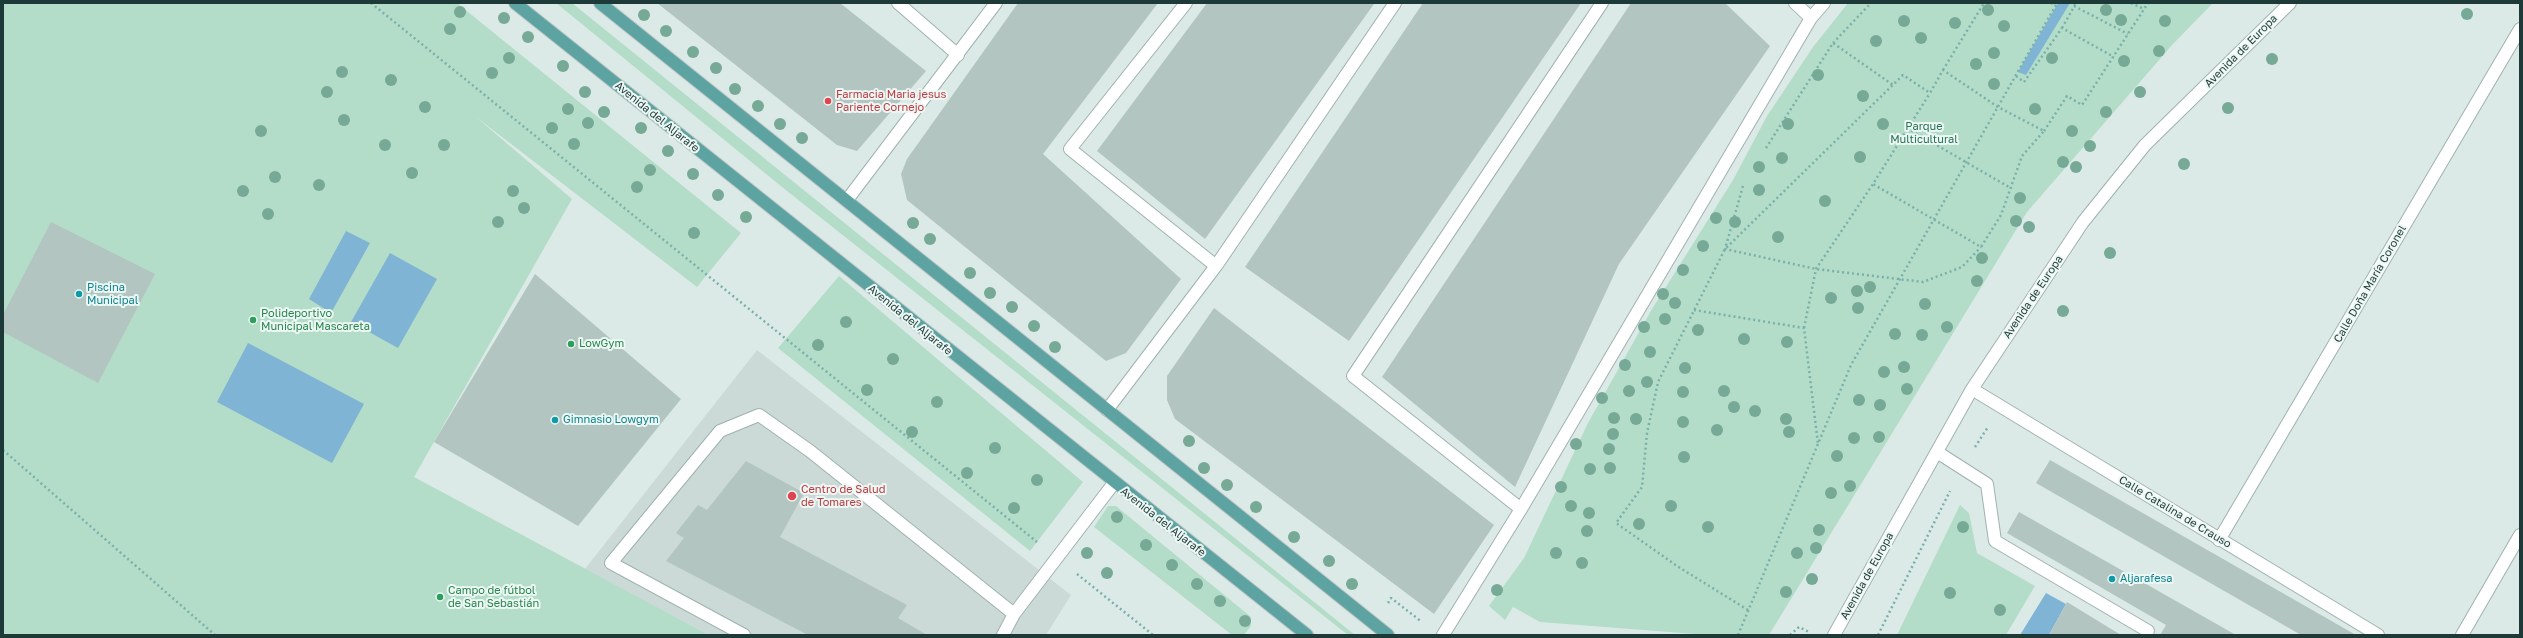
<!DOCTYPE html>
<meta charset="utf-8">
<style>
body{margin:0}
#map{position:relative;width:2523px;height:638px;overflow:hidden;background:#dceae7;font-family:"Golos Text",sans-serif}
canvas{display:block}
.frame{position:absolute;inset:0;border:4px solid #1d3a39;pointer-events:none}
</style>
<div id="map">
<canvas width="2523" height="638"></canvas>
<div class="frame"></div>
</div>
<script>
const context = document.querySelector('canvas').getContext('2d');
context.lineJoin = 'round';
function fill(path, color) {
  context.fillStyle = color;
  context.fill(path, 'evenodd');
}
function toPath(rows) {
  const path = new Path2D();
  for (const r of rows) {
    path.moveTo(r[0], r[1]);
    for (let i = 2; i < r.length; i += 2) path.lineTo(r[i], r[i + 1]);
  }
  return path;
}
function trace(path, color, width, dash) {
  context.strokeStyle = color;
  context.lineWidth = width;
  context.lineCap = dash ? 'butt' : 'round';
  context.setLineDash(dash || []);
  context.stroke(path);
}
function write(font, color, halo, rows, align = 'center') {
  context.font = font + ' "Golos Text",sans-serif';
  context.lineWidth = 4;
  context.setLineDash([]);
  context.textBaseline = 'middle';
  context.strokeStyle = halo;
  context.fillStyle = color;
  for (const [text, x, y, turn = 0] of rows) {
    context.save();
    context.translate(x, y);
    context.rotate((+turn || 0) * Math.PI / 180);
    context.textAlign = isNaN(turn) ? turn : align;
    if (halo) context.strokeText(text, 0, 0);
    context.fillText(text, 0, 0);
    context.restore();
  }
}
fill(toPath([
 [757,350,1071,595,1046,635,709,635,585,569]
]), '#cbdad6');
fill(toPath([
 [3,3,457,3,741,233,697,287,476,117,572,199,414,477,709,635,3,635],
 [556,3,572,3,1355,635,1348,635,787,191],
 [1848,3,2213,3,2173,44,2027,212,1769,635,1708,635,1540,622,1513,607,1505,620,1489,606,1524,558,1588,423,1652,309,1733,180,1767,116,1813,47],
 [839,276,1083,482,1030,551,778,348],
 [1960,505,1969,513,1977,553,2035,586,2006,635,1897,635],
 [1108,506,1116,506,1251,617,1251,626,1244,635,1232,635,1094,527]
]), '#b3ddc8');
fill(toPath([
 [2058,3,2070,3,2026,75,2018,72],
 [346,231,370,243,331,313,309,299],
 [390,253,437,279,398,348,351,322],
 [248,343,364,404,332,463,217,402],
 [2046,593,2066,604,2049,635,2020,635]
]), '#7fb4d4');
fill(toPath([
 [657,3,840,3,926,71,857,151,837,145],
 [1018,3,1158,3,1043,154,1181,279,1126,353,1106,361,907,200,901,174,907,159],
 [1207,3,1374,4,1205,239,1097,151],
 [1423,3,1581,3,1349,341,1245,267],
 [1631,3,1725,3,1770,46,1619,264,1515,487,1382,377],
 [51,222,155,274,98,383,3,332,3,315],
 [535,274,681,399,578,526,434,442],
 [1214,308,1494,525,1434,614,1175,419,1167,400,1167,376],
 [2050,460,2356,635,2301,635,2036,483],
 [746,461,804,493,780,537,907,605,898,618,927,635,808,635,666,561,684,538,676,533,698,505,707,510],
 [2019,512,2236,635,2160,635,2166,625,2007,533],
 [2067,602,2121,635,2049,635]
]), '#b2c5c1');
const minor = toPath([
 [898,3,958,55],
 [1186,3,1070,149,1216,266],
 [1795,3,1811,18],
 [847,200,996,3],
 [1972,389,2378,635],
 [1107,410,1216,266,1395,3],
 [1937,452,1987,484,1995,541,2148,631],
 [1521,509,1353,376,1602,3],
 [2219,540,2520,29],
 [744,635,611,563,720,431,759,415,810,451,1014,614],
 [1003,635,1014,614,1114,483],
 [1443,635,1521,509,1811,18,1824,3],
 [1834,635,1972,389,2083,222,2145,145,2290,3],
 [2462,635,2520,535]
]);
const major = toPath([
 [515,3,1307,635],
 [600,3,1388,635]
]);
trace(minor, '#9fb2af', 14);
trace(major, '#bbc4c4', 14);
trace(toPath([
 [371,3,1037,542],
 [2051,3,2056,6],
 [2131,3,2144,9],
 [2074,6,2128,34],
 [2062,28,2076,3],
 [1833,43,1871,3],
 [1943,70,1984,3],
 [2016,76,2024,82,2062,28,2114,57],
 [1907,128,2009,187],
 [2044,131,2067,96,2082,105,2148,3],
 [1766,148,1833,43,1893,85],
 [1743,186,1725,249,1816,269,1923,282,1962,267,1981,247],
 [1694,310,1804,328,1818,444],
 [1804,328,1816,269,1873,184,1930,93],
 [1975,447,1988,427],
 [3,450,215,635],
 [1077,574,1153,635],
 [1388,603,1391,598,1422,622],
 [1748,610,1677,566,1616,523,1642,487,1647,433,1658,382,1725,249,1903,75,1930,93,1943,70,1998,107,2044,131,2022,156,2001,215,1981,247,1873,184],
 [1738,635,1851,365,2057,3],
 [1790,635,1799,627,1809,632],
 [1878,635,1950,491]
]), '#7ab0ab', 2.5, [2, 3]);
trace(minor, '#fff', 12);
trace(major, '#5da3a1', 12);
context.fillStyle = '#77a997';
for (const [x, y] of [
 [1988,10],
 [2106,10],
 [460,12],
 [2467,14],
 [644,15],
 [504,18],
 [2121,20],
 [1904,21],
 [2165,21],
 [1955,23],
 [2004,26],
 [450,29],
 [666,31],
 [528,37],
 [1921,38],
 [1876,41],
 [2159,51],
 [693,52],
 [1994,53],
 [509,58],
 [2052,58],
 [2272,59],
 [2124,61],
 [1976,64],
 [563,66],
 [716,68],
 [342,72],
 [492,73],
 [1818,75],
 [391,80],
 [1994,84],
 [735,89],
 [327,92],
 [585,92],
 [2140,92],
 [1863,96],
 [758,106],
 [425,107],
 [2228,108],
 [568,109],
 [2035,109],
 [604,112],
 [2106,112],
 [344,120],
 [588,123],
 [780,124],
 [1788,124],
 [1883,124],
 [552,128],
 [641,128],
 [261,131],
 [2072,131],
 [802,138],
 [574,144],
 [385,145],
 [444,145],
 [2090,146],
 [668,151],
 [1860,157],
 [1782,158],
 [2063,162],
 [2184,164],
 [1759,167],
 [2076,167],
 [650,170],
 [412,173],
 [693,174],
 [275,177],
 [319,185],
 [637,187],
 [1759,190],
 [243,191],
 [513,191],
 [718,195],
 [2020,198],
 [1825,201],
 [524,208],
 [268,214],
 [746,217],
 [1716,218],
 [2016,221],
 [498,222],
 [1735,222],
 [913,223],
 [2029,227],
 [694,233],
 [1778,237],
 [930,239],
 [1703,246],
 [2110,253],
 [1982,258],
 [1683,270],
 [970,273],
 [1977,281],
 [1870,287],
 [1857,291],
 [990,293],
 [1663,294],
 [1831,298],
 [1675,303],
 [1925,304],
 [1012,307],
 [1858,308],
 [2063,311],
 [1665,319],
 [846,322],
 [1034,326],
 [1644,327],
 [1947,327],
 [1698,330],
 [1895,334],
 [1922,335],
 [1744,339],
 [1787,342],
 [818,345],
 [1055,347],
 [1650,352],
 [893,359],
 [1625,365],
 [1904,367],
 [1685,368],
 [1884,372],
 [1647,382],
 [1907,389],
 [867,390],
 [1629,391],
 [1724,391],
 [1683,392],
 [1602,398],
 [1859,400],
 [937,402],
 [1880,405],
 [1734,407],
 [1755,411],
 [1614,418],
 [1636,419],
 [1786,419],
 [1683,422],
 [1717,430],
 [912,432],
 [1789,432],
 [1613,434],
 [1879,437],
 [1854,438],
 [1189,441],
 [1576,444],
 [995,448],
 [1609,449],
 [1837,456],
 [1684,457],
 [1204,468],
 [1610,468],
 [1590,469],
 [967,473],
 [1037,480],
 [1227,485],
 [1850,486],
 [1561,487],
 [1831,493],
 [1571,506],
 [1671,506],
 [1256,507],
 [1014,508],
 [1589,513],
 [1117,517],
 [1639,524],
 [1708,527],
 [1963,527],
 [1819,530],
 [1587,531],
 [1294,537],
 [1146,545],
 [1816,548],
 [1087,553],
 [1556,553],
 [1797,553],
 [1329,561],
 [1582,563],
 [1172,565],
 [1107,573],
 [1812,579],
 [1197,584],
 [1352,584],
 [1497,590],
 [1786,592],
 [1950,593],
 [1220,601],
 [2000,610],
 [1245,621]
]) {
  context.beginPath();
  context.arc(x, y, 6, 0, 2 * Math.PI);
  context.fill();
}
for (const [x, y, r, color] of [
 [828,101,4,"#e0444e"],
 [79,294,4,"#0f9aa8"],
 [253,320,4,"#2e9e5b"],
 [571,344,4,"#2e9e5b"],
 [555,420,4,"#0f9aa8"],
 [792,496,5,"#e0444e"],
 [2112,579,4,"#0f9aa8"],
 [440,597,4,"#2e9e5b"]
]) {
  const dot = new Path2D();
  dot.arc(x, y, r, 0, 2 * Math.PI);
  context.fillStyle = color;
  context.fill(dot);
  trace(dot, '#edf7f4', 1.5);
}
write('11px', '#1d3a39', '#edf7f4', [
 ["Avenida de Europa",2241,51,-45],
 ["Avenida del Aljarafe",657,117,39],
 ["Calle Doña María Coronel",2370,284,-60],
 ["Avenida de Europa",2033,297,-56],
 ["Avenida del Aljarafe",910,320,39],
 ["Calle Catalina de Crauso",2175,512,31],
 ["Avenida del Aljarafe",1163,522,38],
 ["Avenida de Europa",1867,576,-61]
]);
write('11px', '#be3a42', '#edf7f4', [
 ["Farmacia Maria jesus",836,95],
 ["Pariente Cornejo",836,108],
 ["Centro de Salud",801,490],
 ["de Tomares",801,503]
], 'left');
write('11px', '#257355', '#edf7f4', [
 ["Parque",1924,127],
 ["Multicultural",1924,140]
]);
write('11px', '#0d838f', '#edf7f4', [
 ["Piscina",87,288],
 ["Municipal",87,301],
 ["Gimnasio Lowgym",563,420],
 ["Aljarafesa",2120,579]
], 'left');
write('11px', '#27864d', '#edf7f4', [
 ["Polideportivo",261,314],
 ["Municipal Mascareta",261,327],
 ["LowGym",579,344],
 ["Campo de fútbol",448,591],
 ["de San Sebastián",448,604]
], 'left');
</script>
